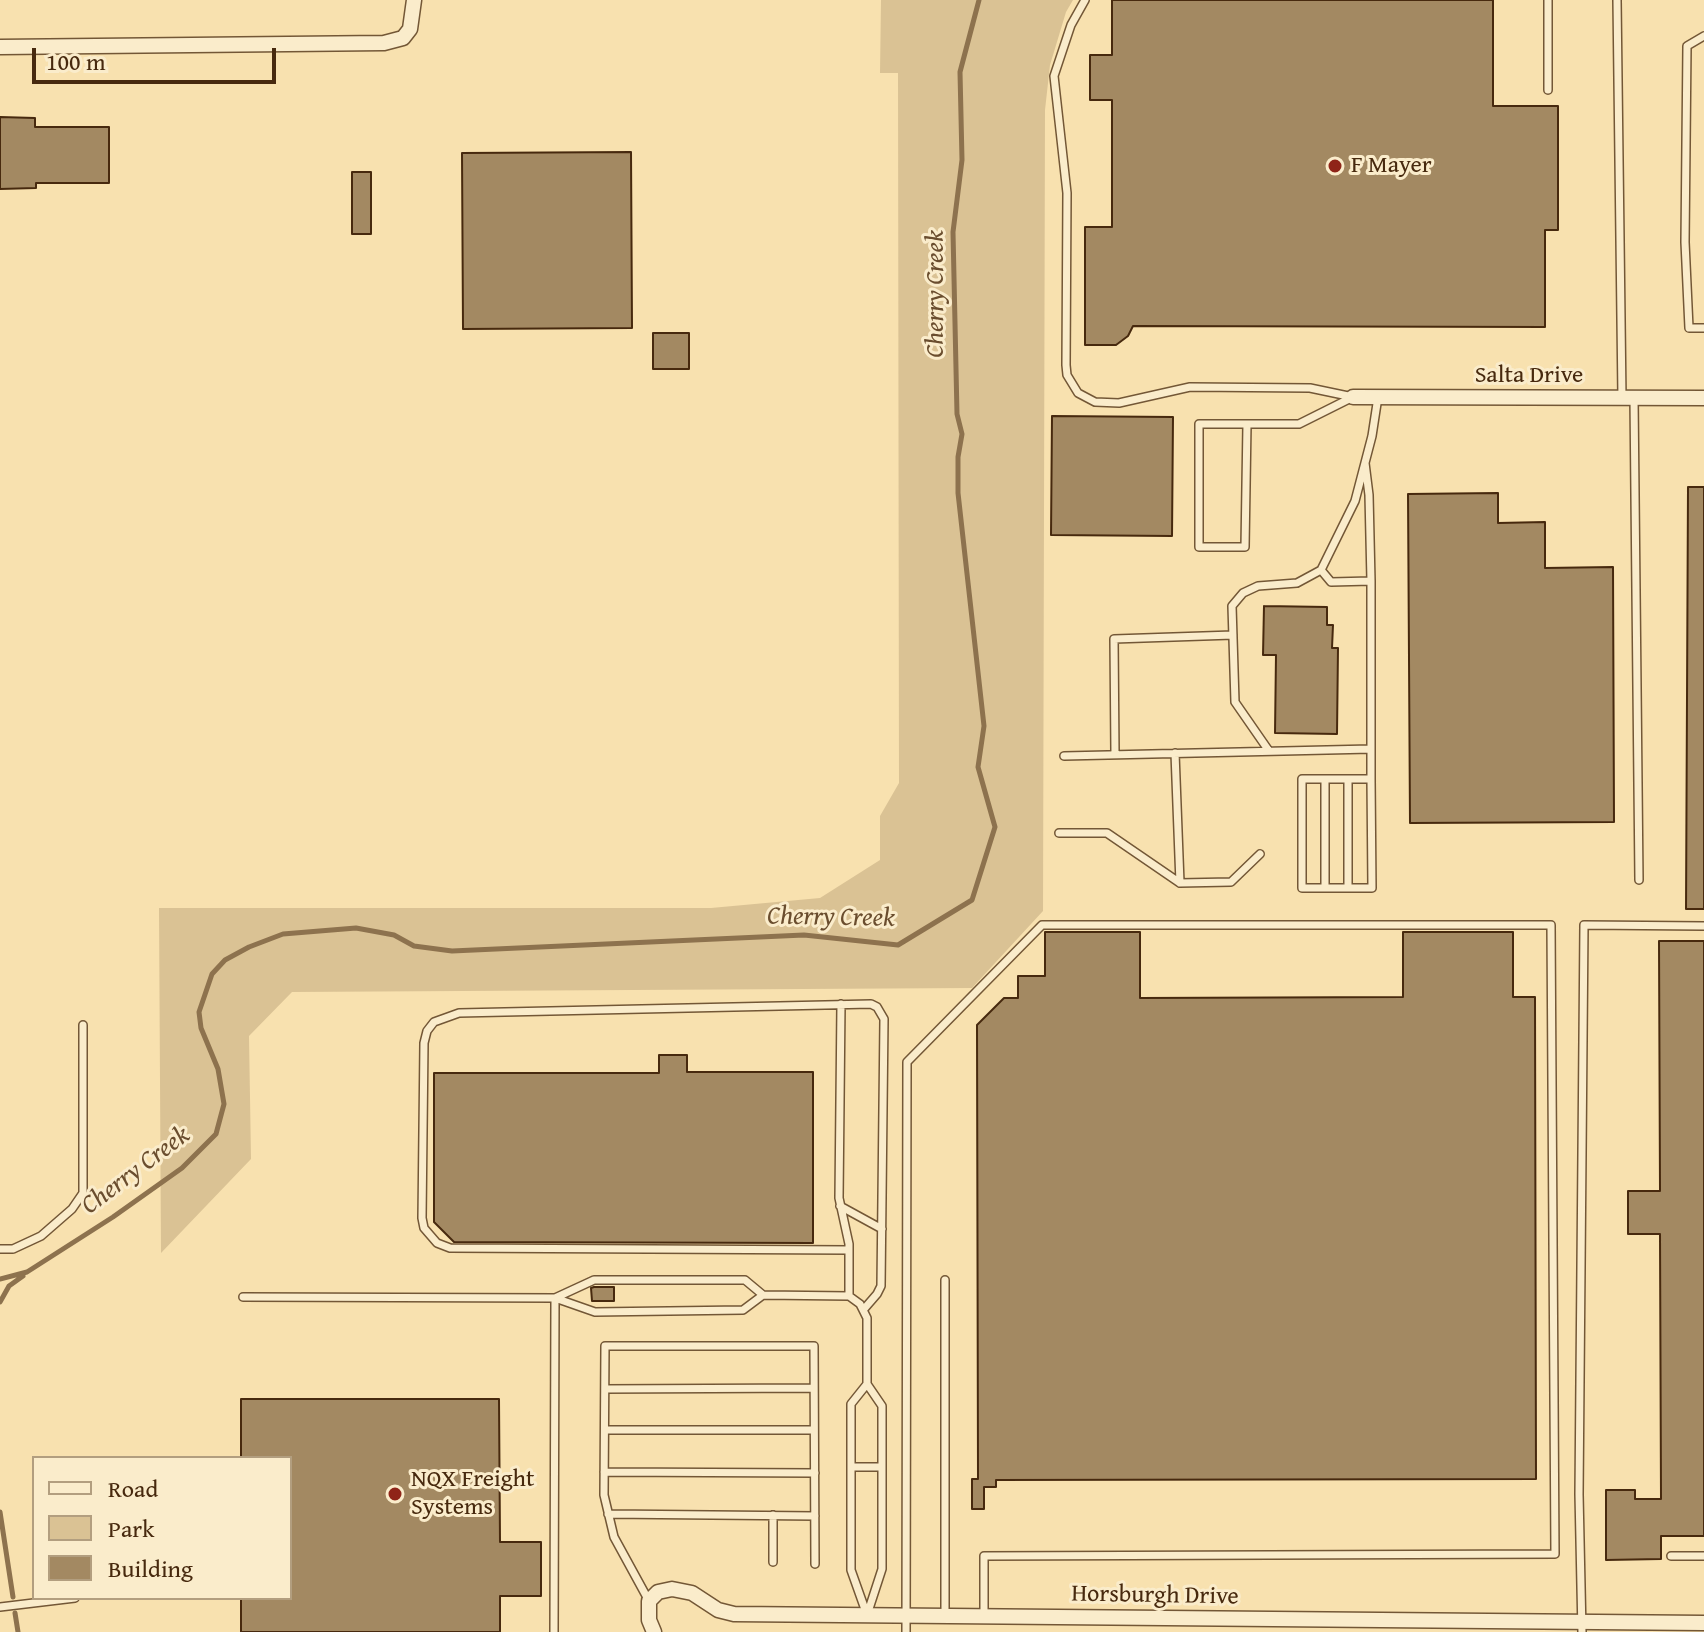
<!DOCTYPE html>
<style>
body{margin:0}
#map{position:relative;width:1704px;height:1632px;overflow:hidden;background:#f8e1af;font-family:"Gentium Book Plus",serif}
canvas{display:block}
.legend{position:absolute;left:32px;top:1456px;width:260px;height:144px;box-sizing:border-box;background:#faeccb;border:2px solid #b29e7f;margin:0;padding:10px 14px;list-style:none;font-size:24px;color:#47290e}
.legend li{display:flex;align-items:center;gap:16px;height:40px}
.legend b{width:40px;border:2px solid #b29e7f}
.scale{position:absolute;left:32px;top:48px;width:244px;height:36px;box-sizing:border-box;border:4px solid #47290e;border-top:0;padding-left:10px;font-size:24px;line-height:28px;white-space:nowrap;color:#47290e;-webkit-text-stroke:6px #faeccb;paint-order:stroke}
</style>
<div id="map">
<canvas width="1704" height="1632"></canvas>
<ul class="legend">
<li><b style="height:10px;background:#faeccb"></b>Road</li>
<li><b style="height:22px;background:#dac294"></b>Park</li>
<li><b style="height:22px;background:#a38962"></b>Building</li>
</ul>
<div class="scale">100 m</div>
</div>
<script>
const context = document.querySelector('canvas').getContext('2d');
context.lineJoin = 'round';
function fill(path, color) {
  context.fillStyle = color;
  context.fill(path, 'evenodd');
}
function toPath(rows) {
  const path = new Path2D();
  for (const r of rows) {
    path.moveTo(r[0], r[1]);
    for (let i = 2; i < r.length; i += 2) path.lineTo(r[i], r[i + 1]);
  }
  return path;
}
function trace(path, color, width, dash) {
  context.strokeStyle = color;
  context.lineWidth = width;
  context.lineCap = dash ? 'butt' : 'round';
  context.setLineDash(dash || []);
  context.stroke(path);
}
function write(font, color, halo, rows, align = 'center') {
  context.font = font + ' "Gentium Book Plus",serif';
  context.lineWidth = 6;
  context.setLineDash([]);
  context.textBaseline = 'middle';
  context.strokeStyle = halo;
  context.fillStyle = color;
  for (const [text, x, y, turn = 0] of rows) {
    context.save();
    context.translate(x, y);
    context.rotate((+turn || 0) * Math.PI / 180);
    context.textAlign = isNaN(turn) ? turn : align;
    if (halo) context.strokeText(text, 0, 0);
    context.fillText(text, 0, 0);
    context.restore();
  }
}
fill(toPath([
 [881,0,1073,0,1066,12,1050,65,1045,110,1043,911,972,988,292,992,249,1036,251,1159,161,1253,159,908,711,908,820,898,880,860,880,816,899,783,898,73,880,73]
]), '#dac294');
trace(toPath([
 [0,1279,27,1272,113,1217,182,1168,216,1134,224,1104,218,1069,201,1028,199,1012,212,974,225,960,249,947,283,934,356,928,394,935,414,946,452,951,804,935,898,945,972,900,995,827,978,767,984,726,958,493,958,457,962,434,957,414,953,232,962,160,960,72,979,0],
 [0,1302,9,1286,23,1276],
 [0,1512,13,1597],
 [15,1613,18,1632]
]), '#8d724e', 5);
const building = toPath([
 [1112,0,1493,0,1493,106,1558,106,1558,230,1545,230,1545,327,1133,326,1128,336,1116,345,1085,345,1085,227,1112,227,1112,100,1090,100,1090,55,1112,55,1112,0],
 [0,117,35,118,35,127,109,127,109,183,36,183,36,188,0,189,0,117],
 [631,152,632,328,463,329,462,153,631,152],
 [352,172,371,172,371,234,352,234,352,172],
 [653,333,689,333,689,369,653,369,653,333],
 [1052,416,1173,417,1172,536,1051,535,1052,416],
 [1688,487,1704,487,1704,909,1686,909,1688,487],
 [1498,493,1498,523,1545,522,1545,568,1613,567,1614,822,1410,823,1408,494,1498,493],
 [1264,606,1327,607,1327,625,1333,625,1332,648,1338,648,1337,734,1275,733,1276,655,1263,655,1264,606],
 [1045,932,1140,932,1140,998,1403,997,1403,932,1513,932,1513,997,1535,997,1536,1479,996,1480,996,1487,984,1487,984,1509,972,1509,972,1479,978,1479,977,1025,1004,998,1018,998,1018,976,1045,976,1045,932],
 [1659,941,1704,941,1704,1536,1661,1536,1661,1559,1606,1560,1606,1490,1635,1490,1635,1499,1661,1499,1660,1234,1628,1234,1628,1191,1660,1191,1659,941],
 [659,1055,687,1055,687,1072,813,1072,813,1243,454,1242,434,1222,434,1073,659,1073,659,1055],
 [594,1287,614,1287,614,1301,592,1301,591,1288,594,1287],
 [241,1399,499,1399,500,1542,541,1542,541,1596,500,1596,500,1632,241,1632,241,1598,290,1598,290,1458,241,1458,241,1399]
]);
fill(building, '#a38962');
trace(building, '#47290e', 2);
const lane = toPath([
 [1085,0,1071,25,1054,76,1067,193,1066,365,1067,375,1078,393,1095,402,1119,403,1190,387,1310,388,1353,397],
 [1548,0,1548,90],
 [1617,0,1622,398],
 [1704,36,1687,46,1685,242,1689,328,1704,328],
 [1634,398,1639,880],
 [1247,424,1245,547,1199,547,1199,424,1299,424,1351,398],
 [1321,570,1331,582,1371,581],
 [1371,749,1371,779,1372,888,1302,888,1302,779,1371,779],
 [1269,751,1235,702,1232,606,1243,593,1258,586,1297,583,1321,570,1355,501,1372,436,1378,397],
 [1175,753,1180,883],
 [1115,754,1114,639,1233,635],
 [1064,756,1371,749,1371,581,1369,495,1365,463],
 [1059,833,1107,833,1180,883,1231,882,1260,854],
 [1325,888,1325,779],
 [1348,888,1348,779],
 [841,1004,839,1198,849,1244,849,1296],
 [840,1206,882,1229],
 [0,1249,13,1249,41,1236,72,1209,83,1193,83,1025],
 [849,1250,450,1248,437,1243,424,1228,422,1218,424,1043,427,1031,434,1022,459,1013,871,1004,877,1007,884,1019,881,1286,877,1294,864,1309],
 [945,1280,945,1616],
 [243,1297,555,1298,554,1632],
 [555,1298,595,1312,743,1310,763,1295,849,1296,860,1304,867,1318,867,1384,882,1406,882,1569,867,1615],
 [555,1298,594,1280,745,1280,763,1295],
 [867,1384,851,1404,851,1570,867,1615],
 [605,1389,814,1388],
 [605,1430,814,1430],
 [851,1467,882,1467],
 [604,1472,815,1473],
 [608,1514,815,1516],
 [773,1515,773,1562],
 [1671,1556,1704,1556],
 [649,1601,614,1537,604,1495,605,1346,814,1346,815,1564],
 [0,1607,75,1598],
 [906,1632,907,1062,1042,925,1551,925,1555,1554,984,1556,984,1616],
 [1582,1632,1579,1494,1584,925,1704,926]
]);
const street = toPath([
 [0,47,384,43,403,38,410,29,414,0],
 [1353,397,1704,398],
 [654,1632,649,1620,649,1601,658,1592,672,1589,692,1593,718,1610,734,1614,1704,1623]
]);
trace(lane, '#735736', 10);
trace(street, '#735736', 17);
trace(lane, '#faeccb', 7);
trace(street, '#faeccb', 14);
for (const [x, y, r, color] of [
 [1335,166,8,"#8f2418"],
 [395,1494,8,"#8f2418"]
]) {
  const dot = new Path2D();
  dot.arc(x, y, r, 0, 2 * Math.PI);
  context.fillStyle = color;
  context.fill(dot);
  trace(dot, '#faeccb', 3);
}
write('24px', '#47290e', '#faeccb', [
 ["F Mayer",1351,166],
 ["NQX Freight",411,1480],
 ["Systems",411,1508]
], 'left');
write('24px', '#47290e', '#faeccb', [
 ["Salta Drive",1529,376],
 ["Horsburgh Drive",1155,1596,1]
]);
write('italic 26px', '#6a4d2e', '#faeccb', [
 ["Cherry Creek",936,294,-90],
 ["Cherry Creek",831,918,1],
 ["Cherry Creek",136,1171,-37]
]);
</script>
